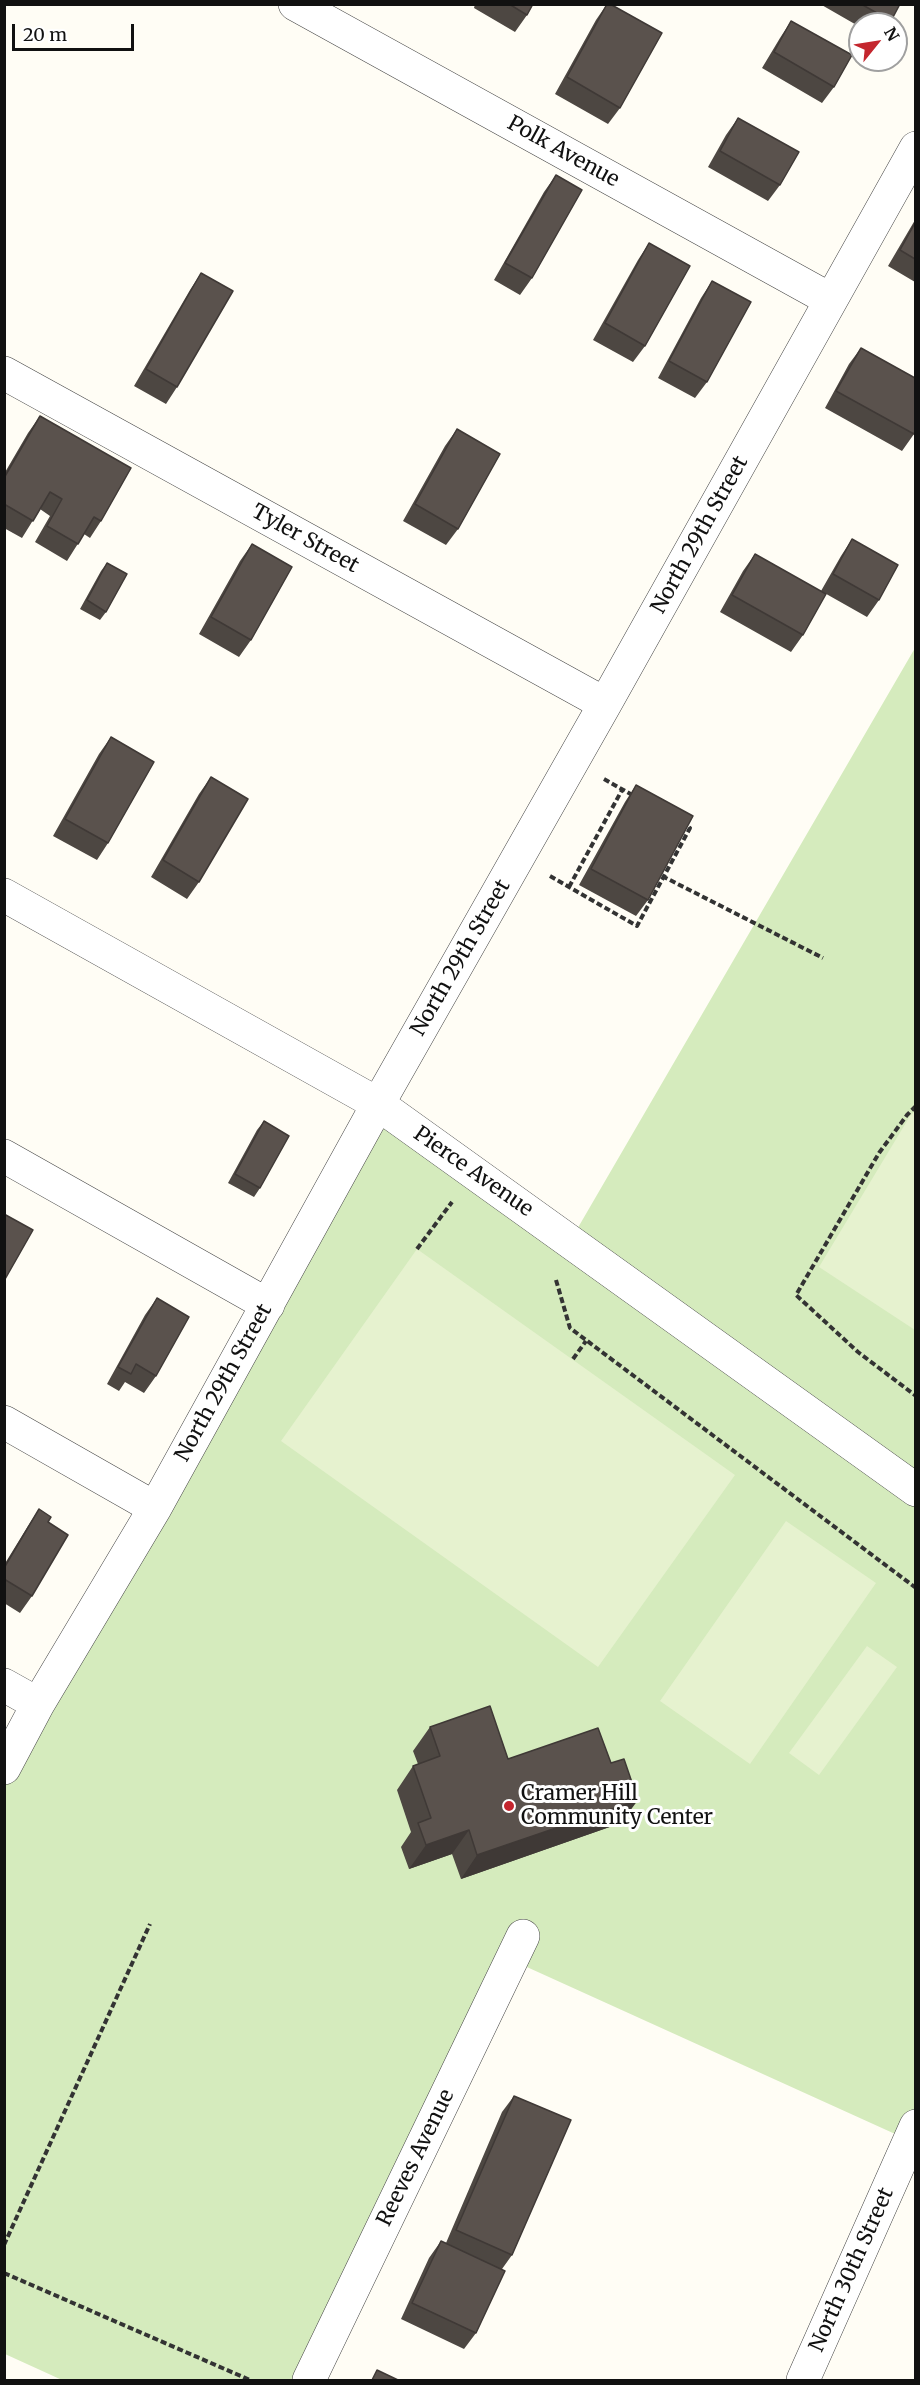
<!DOCTYPE html>
<style>
body{margin:0}
#map{position:relative;width:920px;height:2385px;overflow:hidden;background:#fffdf5;font-family:Merriweather,serif}
canvas{display:block}
.frame{position:absolute;inset:0;border:6px solid #111;pointer-events:none}
.north{position:absolute;left:848px;top:12px;width:60px;height:60px;box-sizing:border-box;background:#fff;border:2px solid #a0a0a0;border-radius:50%;rotate:60deg;font-size:16px;font-weight:700;line-height:24px;text-align:center;color:#111}
.north::after{content:'';display:block;margin:auto;width:21px;height:27px;background:#c4262e;clip-path:polygon(50% 0,100% 100%,50% 72%,0 100%)}
.scale{position:absolute;left:12px;top:24px;width:122px;height:27px;box-sizing:border-box;border:3px solid #111;border-top:0;padding-left:8px;font-size:18px;line-height:21px;white-space:nowrap;color:#111;-webkit-text-stroke:4px #fff;paint-order:stroke}
</style>
<div id="map">
<canvas width="920" height="2385"></canvas>
<div class="frame"></div>
<div class="north">N</div>
<div class="scale">20 m</div>
</div>
<script>
const context = document.querySelector('canvas').getContext('2d');
context.lineJoin = 'round';
function fill(path, color) {
  context.fillStyle = color;
  context.fill(path, 'evenodd');
}
function toPath(rows) {
  const path = new Path2D();
  for (const r of rows) {
    path.moveTo(r[0], r[1]);
    for (let i = 2; i < r.length; i += 2) path.lineTo(r[i], r[i + 1]);
  }
  return path;
}
function trace(path, color, width, dash) {
  context.strokeStyle = color;
  context.lineWidth = width;
  context.lineCap = dash ? 'butt' : 'round';
  context.setLineDash(dash || []);
  context.stroke(path);
}
function write(font, color, halo, rows, align = 'center') {
  context.font = font + ' Merriweather,serif';
  context.lineWidth = 6;
  context.setLineDash([]);
  context.textBaseline = 'middle';
  context.strokeStyle = halo;
  context.fillStyle = color;
  for (const [text, x, y, turn = 0] of rows) {
    context.save();
    context.translate(x, y);
    context.rotate((+turn || 0) * Math.PI / 180);
    context.textAlign = isNaN(turn) ? turn : align;
    if (halo) context.strokeText(text, 0, 0);
    context.fillText(text, 0, 0);
    context.restore();
  }
}
fill(toPath([
 [915,648,915,2143,518,1963,310,2380,62,2380,5,2354,5,1776,390,1092,576,1231]
]), '#d5ebbd');
fill(toPath([
 [915,1111,915,1330,819,1267,910,1116],
 [417,1249,735,1475,598,1667,281,1441],
 [786,1521,876,1583,750,1764,660,1701],
 [867,1646,897,1667,819,1775,789,1753]
]), '#e6f2cf');
const minor = toPath([
 [295,4,831,300],
 [4,373,605,704],
 [4,895,378,1104,916,1490],
 [4,1156,268,1305],
 [4,1422,155,1508],
 [4,1685,38,1704],
 [4,1768,38,1704,155,1508,378,1104,605,704,916,148],
 [309,2380,523,1936],
 [803,2380,916,2126]
]);
trace(minor, '#444', 34);
trace(toPath([
 [604,779,634,796],
 [550,876,637,926,690,828,685,825],
 [662,876,823,958],
 [569,887,622,790],
 [916,1106,907,1115,879,1153,796,1295,858,1352,916,1396],
 [417,1249,452,1202],
 [556,1280,570,1328,916,1588],
 [573,1359,586,1341],
 [4,2245,150,1924],
 [4,2273,250,2380]
]), '#333', 4, [6, 3]);
trace(minor, '#fff', 33);
fill(toPath([
 [475,4,533,4,527,15,515,32,474,8],
 [607,4,620,108,608,124,555,94,596,20],
 [820,4,900,4,888,24,860,24,860,27],
 [791,21,834,87,822,103,762,68,780,38],
 [738,118,780,185,768,201,708,167,726,135],
 [556,175,532,278,520,295,494,280,544,192],
 [915,220,915,282,888,266],
 [649,243,645,346,633,362,593,340,638,260],
 [201,273,177,387,166,404,134,386,190,290],
 [712,281,707,382,695,398,658,378,701,298],
 [861,348,914,434,902,451,825,408,849,364],
 [40,416,101,521,90,538,84,534,67,561,35,542,50,516,40,509,22,538,4,528,4,474,28,433],
 [457,429,458,529,446,545,403,521,445,446],
 [852,539,879,600,867,617,821,591,841,556],
 [252,544,251,640,239,657,199,634,240,561],
 [755,554,803,635,791,652,720,612,743,571],
 [107,563,106,612,100,620,80,609,101,571],
 [111,737,108,843,97,860,53,836,99,754],
 [211,777,199,882,187,899,151,877,199,794],
 [636,785,648,900,636,916,579,885,625,802],
 [264,1121,260,1188,254,1197,228,1183,257,1130],
 [157,1298,156,1376,144,1393,125,1382,119,1391,107,1384,145,1315],
 [39,1509,48,1522,32,1596,20,1613,4,1603,4,1565,28,1526],
 [430,1727,508,1759,621,1823,461,1879,452,1854,409,1869,401,1847,411,1832,397,1790,413,1766,418,1764,413,1751],
 [514,2096,512,2255,502,2269,476,2333,464,2349,401,2319,429,2258,441,2241,446,2243,502,2112]
]), '#4d4742');
fill(toPath([
 [638,1800,621,1823,461,1879,477,1855],
 [469,1830,452,1854,409,1869,426,1845]
]), '#3f3936');
const building = toPath([
 [509,4,533,4,527,15,509,4],
 [607,4,610,4,662,33,620,108,567,77,607,4],
 [861,4,900,4,891,21,861,4],
 [791,21,852,55,834,87,774,52,791,21],
 [738,118,799,152,780,185,720,151,738,118],
 [556,175,582,190,532,278,505,263,556,175],
 [915,223,915,259,900,250,915,223],
 [649,243,690,266,645,346,605,323,649,243],
 [201,273,233,291,177,387,146,369,201,273],
 [712,281,751,302,707,382,669,361,712,281],
 [861,348,915,378,915,431,914,434,836,391,861,348],
 [40,416,131,468,101,521,94,517,78,544,47,526,62,499,50,492,33,521,4,504,4,478,40,416],
 [457,429,500,454,458,529,415,504,457,429],
 [852,539,898,565,879,600,833,574,852,539],
 [252,544,292,567,251,640,211,617,252,544],
 [755,554,826,594,803,635,732,595,755,554],
 [107,563,127,574,106,612,87,600,107,563],
 [111,737,154,762,108,843,65,819,111,737],
 [211,777,248,799,199,882,163,860,211,777],
 [636,785,693,816,648,900,591,869,636,785],
 [264,1121,289,1136,260,1188,235,1174,264,1121],
 [4,1214,33,1230,4,1281,4,1214],
 [157,1298,189,1317,156,1376,136,1364,131,1374,118,1367,157,1298],
 [39,1509,51,1517,48,1522,68,1535,32,1596,4,1579,4,1568,39,1509],
 [490,1706,508,1759,598,1728,611,1763,624,1759,638,1800,477,1855,469,1830,426,1845,418,1823,431,1818,413,1766,440,1756,430,1727,490,1706],
 [514,2096,571,2120,512,2255,456,2230,514,2096],
 [441,2241,505,2271,476,2333,412,2303,441,2241],
 [377,2370,398,2380,372,2380,377,2370]
]);
fill(building, '#5a524d');
trace(building, '#3f3936', 1.5);
for (const [x, y, r, color] of [
 [509,1806,6,"#c4262e"]
]) {
  const dot = new Path2D();
  dot.arc(x, y, r, 0, 2 * Math.PI);
  context.fillStyle = color;
  context.fill(dot);
  trace(dot, '#fff', 2);
}
write('21px', '#111', '#fff', [
 ["Polk Avenue",563,152,29],
 ["North 29th Street",700,535,-61],
 ["Tyler Street",305,539,29],
 ["North 29th Street",461,958,-60],
 ["Pierce Avenue",473,1172,35],
 ["North 29th Street",224,1383,-61],
 ["Reeves Avenue",416,2158,-64],
 ["North 30th Street",852,2270,-66]
]);
write('21px', '#111', '#fff', [
 ["Cramer Hill",521,1794],
 ["Community Center",521,1818]
], 'left');
</script>
